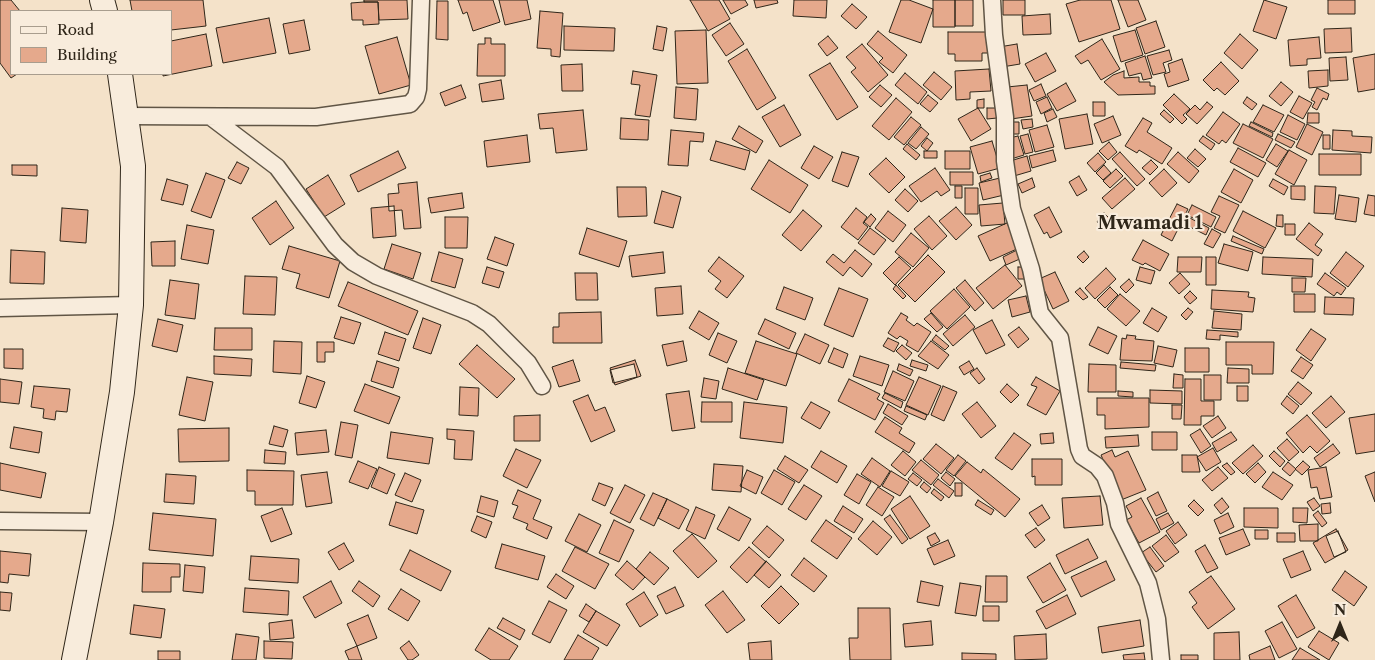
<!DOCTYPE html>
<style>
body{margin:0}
#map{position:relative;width:1375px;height:660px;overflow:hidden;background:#f4e2c9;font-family:"Libre Caslon Text",serif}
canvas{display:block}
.legend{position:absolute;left:10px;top:10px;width:162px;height:65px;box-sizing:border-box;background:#f8ecdc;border:1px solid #a89d8e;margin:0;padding:6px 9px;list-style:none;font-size:15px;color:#2f2619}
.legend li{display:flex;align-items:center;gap:10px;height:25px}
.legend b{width:25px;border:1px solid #a89d8e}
.north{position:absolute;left:1315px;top:600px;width:50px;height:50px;-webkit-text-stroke:4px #f8ecdc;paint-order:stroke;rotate:0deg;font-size:14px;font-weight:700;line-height:20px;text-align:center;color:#2f2619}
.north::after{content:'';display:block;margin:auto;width:18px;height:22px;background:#2f2619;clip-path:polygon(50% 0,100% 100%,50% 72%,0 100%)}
</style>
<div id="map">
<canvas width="1375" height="660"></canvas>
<ul class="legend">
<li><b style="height:6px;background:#f8ecdc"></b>Road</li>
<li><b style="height:14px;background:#e5a98c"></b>Building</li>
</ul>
<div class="north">N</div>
</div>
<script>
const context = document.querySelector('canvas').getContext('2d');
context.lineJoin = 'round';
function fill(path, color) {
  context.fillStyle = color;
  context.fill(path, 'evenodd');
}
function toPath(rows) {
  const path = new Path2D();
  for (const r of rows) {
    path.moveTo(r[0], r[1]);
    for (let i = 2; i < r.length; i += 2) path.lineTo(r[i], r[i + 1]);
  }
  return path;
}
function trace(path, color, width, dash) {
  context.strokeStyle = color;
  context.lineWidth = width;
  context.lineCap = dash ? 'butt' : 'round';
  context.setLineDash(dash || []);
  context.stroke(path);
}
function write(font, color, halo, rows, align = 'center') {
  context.font = font + ' "Libre Caslon Text",serif';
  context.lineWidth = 4.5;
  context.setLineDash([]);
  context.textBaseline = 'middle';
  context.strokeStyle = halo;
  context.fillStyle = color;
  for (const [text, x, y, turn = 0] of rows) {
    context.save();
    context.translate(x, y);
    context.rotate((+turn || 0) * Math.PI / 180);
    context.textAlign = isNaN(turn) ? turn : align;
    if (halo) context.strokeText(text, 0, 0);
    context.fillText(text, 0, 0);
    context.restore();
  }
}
const building = toPath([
 [0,0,11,0,20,11,11,11,11,74,17,74,11,78,0,63,0,0],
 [130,0,203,0,206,26,171,30,171,11,132,11,130,0],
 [364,0,407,0,408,19,379,20,378,2,364,2,364,0],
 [458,0,493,0,500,22,473,31,467,12,463,14,458,0],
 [499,0,527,0,531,19,505,25,499,0],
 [690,0,719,0,730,19,708,31,690,0],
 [723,0,745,0,748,5,731,14,723,0],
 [754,0,777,0,778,3,756,8,754,0],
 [794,0,827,0,826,18,793,16,794,0],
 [901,0,909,0,933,9,921,43,889,32,901,0],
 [933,0,955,0,955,27,933,27,933,0],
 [955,0,973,0,973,26,955,26,955,0],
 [1003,0,1025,0,1025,15,1003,15,1003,0],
 [1080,0,1111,0,1120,29,1079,42,1066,4,1080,0],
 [1118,0,1138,0,1146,20,1128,27,1118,0],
 [1264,0,1287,7,1276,39,1253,31,1264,0],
 [1328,0,1355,0,1355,14,1328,14,1328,0],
 [437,1,448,1,448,40,436,39,437,1],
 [364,2,378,2,379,24,363,25,363,20,352,20,351,3,364,2],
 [852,4,867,17,856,29,841,16,852,4],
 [540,11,563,13,560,57,551,56,551,49,537,48,540,11],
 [1050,14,1051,34,1023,35,1022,16,1050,14],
 [269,18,276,53,223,63,216,28,269,18],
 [304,20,310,50,289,54,283,24,304,20],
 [1156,21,1165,47,1145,54,1136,28,1156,21],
 [730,23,744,44,726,56,712,35,730,23],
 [564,26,615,28,614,51,564,50,564,26],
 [657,26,667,28,663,51,653,49,657,26],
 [1351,28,1352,52,1325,53,1324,29,1351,28],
 [706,30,708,83,677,84,675,31,706,30],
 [1135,30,1143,55,1121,62,1113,36,1135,30],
 [878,31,907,55,893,73,879,62,883,58,867,44,878,31],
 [948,32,988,32,988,53,982,53,982,61,955,61,955,54,948,54,948,32],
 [206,34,212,66,163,76,163,74,171,74,171,41,206,34],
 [1240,34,1258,50,1242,69,1224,53,1240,34],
 [828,36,838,48,827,56,818,44,828,36],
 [397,37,411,85,379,94,365,46,397,37],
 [1319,37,1321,58,1307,59,1307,65,1290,66,1288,40,1319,37],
 [485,38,491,38,491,44,505,44,505,76,477,76,478,44,485,44,485,38],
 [1102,39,1120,69,1101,80,1088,60,1081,64,1075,56,1102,39],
 [862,44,888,75,868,92,851,72,856,68,846,57,862,44],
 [1017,44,1020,64,1002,67,999,47,1017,44],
 [747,49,776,98,757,110,728,61,747,49],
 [1169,50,1172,60,1163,63,1166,72,1153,75,1147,56,1169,50],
 [1046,53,1056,71,1035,82,1025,64,1046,53],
 [1375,54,1375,89,1358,92,1353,58,1375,54],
 [1145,56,1152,78,1143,80,1141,73,1129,76,1125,63,1145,56],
 [1346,57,1348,80,1330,81,1329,58,1346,57],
 [1182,59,1189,80,1168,87,1164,74,1170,72,1168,64,1182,59],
 [1221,62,1239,81,1225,95,1217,88,1214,91,1203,80,1221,62],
 [830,63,858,107,837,120,809,75,830,63],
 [582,64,583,91,562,91,561,65,582,64],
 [989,69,991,91,970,92,970,99,956,100,955,71,989,69],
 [1328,70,1328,86,1309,88,1308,71,1328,70],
 [633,71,657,75,650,117,635,115,640,85,631,84,633,71],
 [1124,71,1124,78,1139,77,1139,82,1150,82,1150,86,1155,86,1155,94,1118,95,1104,82,1113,75,1124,71],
 [934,72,952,87,941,100,923,85,934,72],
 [905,73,927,92,918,104,895,85,905,73],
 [501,80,504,99,482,102,479,84,501,80],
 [1281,82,1293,92,1281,106,1269,96,1281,82],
 [1066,83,1076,101,1057,111,1047,94,1066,83],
 [1041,84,1046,96,1034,101,1029,90,1041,84],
 [461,85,466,98,445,106,440,93,461,85],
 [880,85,892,95,881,107,869,97,880,85],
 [1027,85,1032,116,1011,119,1007,87,1027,85],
 [676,87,698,89,696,120,674,118,676,87],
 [1317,88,1329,94,1327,100,1323,98,1317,110,1312,107,1315,102,1311,100,1317,88],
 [1174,94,1190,109,1183,115,1187,119,1182,124,1163,105,1174,94],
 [928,95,938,103,930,112,920,104,928,95],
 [1299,96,1312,103,1303,119,1290,112,1299,96],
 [1047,97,1052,108,1041,114,1036,102,1047,97],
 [1247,97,1257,104,1252,110,1243,103,1247,97],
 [896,98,912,112,889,140,872,126,896,98],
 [984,99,984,108,977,108,977,100,984,99],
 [1093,102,1105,102,1105,116,1093,116,1093,102],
 [1207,102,1213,107,1197,124,1186,114,1195,105,1200,110,1207,102],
 [784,105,801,135,780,147,762,117,784,105],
 [1263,105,1284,115,1274,132,1253,122,1263,105],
 [978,108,991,129,971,141,958,119,978,108],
 [987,108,997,108,997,118,987,119,987,108],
 [1053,109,1057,117,1047,122,1044,113,1053,109],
 [583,110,587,150,556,153,553,128,540,129,538,114,583,110],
 [1164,110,1174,119,1170,123,1160,114,1164,110],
 [1223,112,1240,124,1226,143,1222,140,1219,144,1206,135,1223,112],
 [1308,113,1319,113,1319,123,1307,123,1308,113],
 [1087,114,1093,144,1065,149,1059,119,1087,114],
 [1288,115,1305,124,1297,140,1280,132,1288,115],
 [1113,116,1121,135,1102,143,1094,124,1113,116],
 [911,117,921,125,904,145,894,137,911,117],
 [621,118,649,120,648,140,620,139,621,118],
 [1143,118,1152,123,1147,132,1172,148,1162,164,1139,150,1137,153,1125,146,1143,118],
 [1032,119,1033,127,1023,129,1021,120,1032,119],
 [1008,122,1019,122,1019,134,1008,134,1008,122],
 [1251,122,1273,133,1272,137,1249,126,1251,122],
 [1243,124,1273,139,1263,158,1233,143,1243,124],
 [1307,124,1323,132,1312,155,1296,147,1307,124],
 [1047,125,1054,147,1035,152,1029,130,1047,125],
 [739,126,763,141,756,153,732,139,739,126],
 [921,127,929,134,916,149,908,143,921,127],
 [671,130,704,133,703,142,690,141,688,166,668,165,671,130],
 [1333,130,1352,131,1352,136,1372,137,1371,153,1332,150,1333,130],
 [1028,134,1033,152,1025,154,1020,136,1028,134],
 [1278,134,1295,142,1291,148,1275,140,1278,134],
 [527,135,530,162,487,167,484,141,527,135],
 [1323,135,1330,135,1330,149,1323,149,1323,135],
 [1018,136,1024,155,1011,159,1005,139,1018,136],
 [1203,136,1215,144,1211,150,1199,141,1203,136],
 [927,138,933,143,927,151,921,146,927,138],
 [716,141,750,151,745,170,710,160,716,141],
 [992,141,1000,168,978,174,970,147,992,141],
 [1109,142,1117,152,1108,160,1099,151,1109,142],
 [907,144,920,155,916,160,903,149,907,144],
 [1276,144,1288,151,1277,167,1266,160,1276,144],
 [814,146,833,157,819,179,801,168,814,146],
 [1238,148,1266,163,1258,177,1230,162,1238,148],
 [1195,149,1206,159,1198,167,1187,158,1195,149],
 [1053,150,1056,161,1032,168,1029,156,1053,150],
 [1289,150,1307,160,1294,185,1275,174,1289,150],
 [398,151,406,168,358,192,350,175,398,151],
 [924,151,937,151,937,158,924,158,924,151],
 [945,151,970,151,970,169,945,169,945,151],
 [842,152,859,157,848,187,832,181,842,152],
 [1120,152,1145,179,1137,186,1112,159,1120,152],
 [1178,152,1199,171,1189,183,1167,164,1178,152],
 [1098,153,1106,162,1095,172,1087,163,1098,153],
 [1319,154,1361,154,1361,175,1319,175,1319,154],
 [1027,156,1031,171,1014,176,1010,161,1027,156],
 [886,158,905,177,889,193,869,174,886,158],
 [769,160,808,185,790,213,751,189,769,160],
 [1151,160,1158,167,1150,175,1142,168,1151,160],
 [237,162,249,168,241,184,228,178,237,162],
 [12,165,37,165,37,176,12,175,12,165],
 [1104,165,1111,173,1103,180,1096,173,1104,165],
 [935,168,950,190,941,196,937,191,921,202,909,186,935,168],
 [1116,169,1123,176,1110,188,1103,181,1116,169],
 [1164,169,1177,183,1162,197,1149,183,1164,169],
 [1234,169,1253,180,1241,203,1221,192,1234,169],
 [950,172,973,172,973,185,950,185,950,172],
 [206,173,225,180,211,218,191,211,206,173],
 [990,173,992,178,981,182,980,176,990,173],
 [328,175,345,204,324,217,306,189,328,175],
 [1079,176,1087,190,1077,196,1069,182,1079,176],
 [1000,178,1004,195,983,200,979,183,1000,178],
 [1032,178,1035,187,1022,193,1018,184,1032,178],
 [1125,178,1135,189,1112,209,1102,198,1125,178],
 [167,179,188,185,183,205,161,200,167,179],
 [1273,179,1288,187,1284,195,1269,186,1273,179],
 [417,182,421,228,404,229,402,210,389,211,388,194,399,193,398,184,417,182],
 [955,186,962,186,962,198,955,198,955,186],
 [1291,186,1305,186,1305,200,1291,199,1291,186],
 [1315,186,1336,187,1334,214,1314,213,1315,186],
 [617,187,646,187,647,216,618,217,617,187],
 [965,188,978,188,978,214,965,214,965,188],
 [905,189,918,201,908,212,895,200,905,189],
 [662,191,681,197,673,228,654,223,662,191],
 [462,193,464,208,431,213,428,198,462,193],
 [1339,195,1359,198,1356,222,1335,219,1339,195],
 [1368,195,1375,196,1375,216,1364,214,1368,195],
 [1219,196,1239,205,1225,233,1214,228,1220,216,1211,212,1219,196],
 [276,201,294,228,270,245,252,218,276,201],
 [1003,203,1005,224,981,226,979,205,1003,203],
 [1177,204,1188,209,1172,241,1161,235,1177,204],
 [1192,205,1216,217,1211,227,1187,215,1192,205],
 [394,206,396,236,373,238,371,208,394,206],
 [956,207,972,225,956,240,939,221,956,207],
 [1049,207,1062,232,1050,238,1047,232,1044,234,1034,215,1049,207],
 [62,208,88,210,86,243,60,241,62,208],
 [856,208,867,217,863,223,868,227,858,240,841,227,856,208],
 [803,210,822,226,801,251,782,235,803,210],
 [888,211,906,225,893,242,875,228,888,211],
 [1243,211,1276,228,1265,248,1233,231,1243,211],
 [1104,213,1110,219,1103,227,1097,222,1104,213],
 [871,214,876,219,870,227,864,222,871,214],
 [1277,215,1283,215,1283,227,1276,226,1277,215],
 [929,216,947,236,932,250,914,229,929,216],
 [445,217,468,217,467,248,445,248,445,217],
 [1188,217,1209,228,1206,235,1184,224,1188,217],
 [1007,223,1019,248,990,261,978,236,1007,223],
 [1309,223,1323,234,1315,245,1322,250,1318,256,1296,239,1309,223],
 [1285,224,1295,224,1295,235,1285,235,1285,224],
 [187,225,214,230,208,264,181,259,187,225],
 [587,228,627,241,619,267,579,254,587,228],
 [870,228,886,240,874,255,858,243,870,228],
 [1212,229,1221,234,1213,248,1204,244,1212,229],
 [911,233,929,248,913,267,895,252,911,233],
 [1233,236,1264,249,1262,254,1231,241,1233,236],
 [495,237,514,244,507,266,487,259,495,237],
 [1143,240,1169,254,1160,271,1145,263,1143,265,1132,260,1143,240],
 [175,241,175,266,152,266,151,242,175,241],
 [392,244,421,253,413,279,384,269,392,244],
 [1224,244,1253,252,1248,271,1218,263,1224,244],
 [289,246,340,261,329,298,296,288,300,274,282,269,289,246],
 [1019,249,1022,258,1006,265,1003,257,1019,249],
 [11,250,45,252,44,284,10,283,11,250],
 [855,250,872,264,862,277,850,267,843,276,826,262,833,254,844,263,855,250],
 [1084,251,1089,257,1083,263,1077,257,1084,251],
 [439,252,463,259,455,288,431,281,439,252],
 [663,252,665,273,632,277,629,256,663,252],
 [1346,252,1364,266,1348,287,1330,273,1346,252],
 [928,255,945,272,915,302,898,285,928,255],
 [719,257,744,276,727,298,715,289,721,281,708,271,719,257],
 [899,257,911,268,895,285,883,273,899,257],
 [1178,257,1202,257,1201,272,1177,272,1178,257],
 [1206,257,1216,257,1216,285,1206,285,1206,257],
 [1263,257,1313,259,1312,277,1262,274,1263,257],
 [1005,265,1022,286,993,309,976,288,1005,265],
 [487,267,504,272,499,288,482,283,487,267],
 [1018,267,1026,267,1026,279,1018,279,1018,267],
 [1140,267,1155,271,1151,284,1136,280,1140,267],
 [1106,268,1116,279,1095,299,1085,288,1106,268],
 [1055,272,1069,301,1053,309,1039,279,1055,272],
 [575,273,597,273,598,300,576,300,575,273],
 [1180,273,1190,284,1179,294,1169,283,1180,273],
 [1325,273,1346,288,1341,295,1337,292,1334,296,1317,284,1325,273],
 [245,276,277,277,275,315,243,314,245,276],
 [1292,278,1306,278,1305,292,1292,292,1292,278],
 [1129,279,1134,285,1126,293,1120,287,1129,279],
 [170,280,199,284,195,319,165,315,170,280],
 [965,280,984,303,975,311,956,288,965,280],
 [348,282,418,311,408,335,338,306,348,282],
 [896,285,906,296,903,299,893,289,896,285],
 [681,286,683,314,657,316,655,288,681,286],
 [784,287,813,298,805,320,776,309,784,287],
 [1110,287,1118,295,1105,308,1097,300,1110,287],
 [839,288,868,299,853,337,824,325,839,288],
 [1080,288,1088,297,1083,300,1075,292,1080,288],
 [954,289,970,307,947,329,930,311,954,289],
 [1212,290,1249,292,1248,297,1255,298,1253,312,1211,309,1212,290],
 [1190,291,1197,298,1190,304,1184,297,1190,291],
 [1120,294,1140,311,1126,326,1107,309,1120,294],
 [1294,294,1315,294,1315,312,1294,312,1294,294],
 [1026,296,1030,312,1012,317,1008,300,1026,296],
 [1325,297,1354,298,1353,315,1324,314,1325,297],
 [1152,308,1167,317,1158,332,1143,323,1152,308],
 [1188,308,1193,312,1186,320,1181,315,1188,308],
 [699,311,719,323,709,340,689,328,699,311],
 [1214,311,1242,314,1241,330,1212,328,1214,311],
 [601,312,602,343,553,343,553,327,559,327,559,313,601,312],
 [901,313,908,317,906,320,914,326,917,323,931,332,918,352,906,345,908,341,900,336,897,339,888,333,901,313],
 [931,313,943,327,937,332,924,319,931,313],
 [965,315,975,327,953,346,943,334,965,315],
 [341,317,361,323,354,344,334,338,341,317],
 [423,318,441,325,431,354,413,348,423,318],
 [158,319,183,325,177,352,152,346,158,319],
 [765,319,796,333,789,349,758,334,765,319],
 [992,320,1005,345,986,354,973,330,992,320],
 [1019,327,1029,339,1018,348,1008,335,1019,327],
 [1098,327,1117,336,1108,354,1089,345,1098,327],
 [215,328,252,328,252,350,214,350,215,328],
 [1311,329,1326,339,1311,361,1296,350,1311,329],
 [1207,330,1238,332,1238,337,1220,335,1220,340,1206,339,1207,330],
 [385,332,406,339,399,361,378,354,385,332],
 [718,333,737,341,727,363,709,355,718,333],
 [805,334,829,345,820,364,796,353,805,334],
 [936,335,949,346,945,350,932,340,936,335],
 [1127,335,1136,336,1135,339,1154,341,1152,361,1120,360,1122,338,1126,339,1127,335],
 [888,338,899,343,894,352,883,346,888,338],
 [274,341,302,342,301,374,273,372,274,341],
 [683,341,687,361,667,366,662,345,683,341],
 [756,341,797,354,786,386,745,373,756,341],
 [931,341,949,355,938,369,918,356,931,341],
 [317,342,334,342,334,352,325,352,325,362,317,362,317,342],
 [1226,342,1274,342,1273,374,1252,374,1252,365,1226,365,1226,342],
 [477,345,515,379,497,398,459,364,477,345],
 [902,345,912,353,906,360,896,351,902,345],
 [1158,346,1177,350,1173,367,1154,363,1158,346],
 [834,348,848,354,843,368,828,362,834,348],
 [1185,348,1209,348,1209,372,1185,372,1185,348],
 [4,349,23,349,23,369,4,368,4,349],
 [214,356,252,359,251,376,214,374,214,356],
 [860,356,889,365,882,386,853,376,860,356],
 [1301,357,1313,365,1303,379,1291,371,1301,357],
 [573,360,580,381,559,387,552,367,573,360],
 [635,360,641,376,615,385,610,368,635,360],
 [912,360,928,365,926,371,910,366,912,360],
 [377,361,399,368,393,388,371,381,377,361],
 [969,361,974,369,964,375,959,367,969,361],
 [1121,362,1156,365,1155,371,1120,368,1121,362],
 [634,364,637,377,613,383,610,370,634,364],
 [899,364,913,370,910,376,897,370,899,364],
 [1089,364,1116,365,1116,392,1088,392,1089,364],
 [728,368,764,380,757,400,722,389,728,368],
 [977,368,985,379,979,384,970,373,977,368],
 [1228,368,1249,369,1249,383,1227,383,1228,368],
 [893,371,914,381,905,401,884,392,893,371],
 [1174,374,1183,375,1183,388,1173,388,1174,374],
 [1204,375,1221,375,1221,400,1204,400,1204,375],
 [307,376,325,382,316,408,299,403,307,376],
 [187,377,213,382,205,421,179,415,187,377],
 [919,377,941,386,928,415,906,405,919,377],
 [1036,377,1060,391,1046,415,1027,405,1037,387,1031,385,1036,377],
 [704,378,719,381,716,399,701,397,704,378],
 [0,379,22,382,19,404,0,402,0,379],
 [849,379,880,394,877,399,884,403,875,420,838,401,849,379],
 [1185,379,1201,379,1201,401,1214,401,1214,416,1201,416,1201,425,1184,425,1185,379],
 [1298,382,1312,393,1301,405,1288,394,1298,382],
 [365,384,400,397,389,424,354,411,365,384],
 [1007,384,1019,395,1011,403,1000,392,1007,384],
 [34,386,70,389,67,412,56,411,55,420,43,418,44,409,31,407,34,386],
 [943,386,957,392,944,421,931,415,943,386],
 [1237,386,1248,386,1248,401,1237,401,1237,386],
 [460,387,479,388,478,416,459,415,460,387],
 [1150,390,1182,391,1182,404,1150,403,1150,390],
 [689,391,695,428,672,431,666,394,689,391],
 [1118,391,1133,392,1133,397,1118,396,1118,391],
 [885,393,903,402,901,408,882,398,885,393],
 [588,395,595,411,605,407,615,431,591,442,573,401,588,395],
 [1287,396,1299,406,1293,414,1281,404,1287,396],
 [1331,396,1345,412,1326,428,1312,413,1331,396],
 [1097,398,1149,398,1149,427,1105,429,1105,415,1097,415,1097,398],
 [702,402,732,402,732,422,701,422,702,402],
 [744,402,787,407,783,443,740,438,744,402],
 [811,402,830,412,820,429,801,418,811,402],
 [977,402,996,426,981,438,962,414,977,402],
 [888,404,908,416,902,425,883,413,888,404],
 [1172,405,1182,405,1181,419,1172,419,1172,405],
 [906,406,927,415,925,420,904,411,906,406],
 [1375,414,1375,451,1356,454,1349,418,1375,414],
 [540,415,540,441,514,441,514,416,540,415],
 [1307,415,1330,441,1317,453,1310,446,1303,453,1286,433,1307,415],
 [1218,416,1226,428,1212,438,1203,426,1218,416],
 [885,417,902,428,899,433,915,443,909,453,875,432,885,417],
 [341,422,358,425,352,458,335,455,341,422],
 [274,426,288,430,283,447,269,444,274,426],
 [14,427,42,432,39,453,10,448,14,427],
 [229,428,229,461,179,462,178,429,229,428],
 [447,429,474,431,472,460,454,459,455,440,447,439,447,429],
 [1200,429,1211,446,1201,453,1190,435,1200,429],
 [326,430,329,452,297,455,295,433,326,430],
 [391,432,433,438,429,464,387,458,391,432],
 [1152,432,1177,432,1177,450,1152,450,1152,432],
 [1231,432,1237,440,1217,452,1212,443,1231,432],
 [1014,433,1031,445,1012,470,995,458,1014,433],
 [1053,433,1054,443,1041,444,1040,434,1053,433],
 [1138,435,1139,446,1106,448,1105,437,1138,435],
 [1287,439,1299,452,1289,461,1277,448,1287,439],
 [936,444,954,458,941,474,923,459,936,444],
 [1333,444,1340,453,1320,467,1314,458,1333,444],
 [1253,445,1263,456,1243,474,1232,463,1253,445],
 [1213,448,1221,462,1206,471,1197,457,1213,448],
 [516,449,541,460,527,488,503,476,516,449],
 [265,450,286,452,285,464,264,463,265,450],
 [1112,450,1115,457,1128,451,1146,490,1121,500,1101,455,1112,450],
 [821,451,847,466,837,483,811,467,821,451],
 [903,451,916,462,905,476,891,465,903,451],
 [1274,451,1285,461,1280,467,1269,456,1274,451],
 [958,455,966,461,954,476,946,470,958,455],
 [1182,455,1197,455,1200,472,1182,472,1182,455],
 [785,456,808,470,799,483,777,469,785,456],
 [872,458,890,471,880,487,861,474,872,458],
 [1032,459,1062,459,1062,485,1035,485,1035,476,1032,477,1032,459],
 [921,460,939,475,931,485,912,470,921,460],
 [358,461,377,469,368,489,349,482,358,461],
 [1303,461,1310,467,1302,475,1295,469,1303,461],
 [967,462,981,473,983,469,1020,499,1005,517,955,476,967,462],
 [1288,462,1296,469,1290,476,1282,469,1288,462],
 [0,463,46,473,41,498,0,490,0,463],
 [1227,463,1235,472,1231,475,1222,466,1227,463],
 [1258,463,1266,472,1255,483,1246,474,1258,463],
 [714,464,743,466,741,492,712,490,714,464],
 [379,467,395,474,387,494,371,487,379,467],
 [1218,467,1228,478,1212,491,1202,480,1218,467],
 [1326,467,1332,497,1320,499,1317,487,1311,488,1308,470,1326,467],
 [247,470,294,471,293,505,255,505,255,491,247,491,247,470],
 [747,470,763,477,756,494,740,486,747,470],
 [774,470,795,482,782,505,761,493,774,470],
 [891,471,909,482,900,496,882,486,891,471],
 [327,472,332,503,306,507,301,475,327,472],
 [946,472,955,479,950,486,941,478,946,472],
 [1273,472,1293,485,1282,500,1262,487,1273,472],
 [1375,472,1375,502,1365,476,1375,472],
 [405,473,421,480,412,502,395,495,405,473],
 [913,473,922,480,917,486,908,479,913,473],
 [166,474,196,476,194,504,164,502,166,474],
 [857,474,871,482,859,504,844,495,857,474],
 [938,479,954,491,949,498,933,485,938,479],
 [924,482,931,488,927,493,920,487,924,482],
 [599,483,613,488,605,506,592,500,599,483],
 [955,483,962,483,962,496,955,496,955,483],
 [625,485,645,495,630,523,610,513,625,485],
 [804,485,822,496,806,520,788,509,804,485],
 [878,487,894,497,882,516,866,505,878,487],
 [934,489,944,497,941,501,931,493,934,489],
 [518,490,541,500,533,519,552,527,547,539,526,529,528,524,513,518,518,506,512,504,518,490],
 [1158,492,1167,511,1156,516,1147,498,1158,492],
 [653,493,667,499,654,526,640,519,653,493],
 [481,496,498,501,494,517,477,512,481,496],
 [910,496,930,526,910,539,891,509,910,496],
 [1100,496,1103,525,1064,528,1062,498,1100,496],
 [1141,498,1160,532,1139,543,1126,520,1132,517,1126,506,1141,498],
 [1222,498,1229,507,1221,514,1214,505,1222,498],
 [1314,498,1320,506,1313,511,1307,502,1314,498],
 [667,499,689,510,679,529,658,518,667,499],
 [978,500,994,510,991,515,975,505,978,500],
 [1194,500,1204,510,1198,516,1188,506,1194,500],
 [396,502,424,510,417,534,389,525,396,502],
 [1330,503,1331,513,1322,514,1321,504,1330,503],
 [1042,505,1050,518,1038,526,1029,513,1042,505],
 [843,506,863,519,854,533,834,521,843,506],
 [696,507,715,515,705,539,686,530,696,507],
 [729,507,751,519,739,541,717,529,729,507],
 [282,508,292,534,271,542,261,516,282,508],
 [1244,508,1278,508,1278,528,1244,527,1244,508],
 [1293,508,1308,508,1307,523,1293,522,1293,508],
 [1318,511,1327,523,1322,527,1313,515,1318,511],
 [153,513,216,519,213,556,149,550,153,513],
 [1168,513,1174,523,1161,530,1156,519,1168,513],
 [1228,513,1234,527,1220,534,1214,520,1228,513],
 [579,514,601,525,587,552,565,541,579,514],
 [890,515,908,539,902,544,884,519,890,515],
 [477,516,492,522,486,538,471,531,477,516],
 [614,520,634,530,619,562,599,553,614,520],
 [826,520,852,538,837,559,811,541,826,520],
 [873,521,892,537,877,555,858,539,873,521],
 [1178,522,1187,535,1175,544,1166,531,1178,522],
 [1318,524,1318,541,1300,541,1299,525,1318,524],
 [767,526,784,540,769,558,752,543,767,526],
 [1036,528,1045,540,1035,548,1025,535,1036,528],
 [1243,529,1250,545,1226,555,1219,538,1243,529],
 [1336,529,1348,550,1325,563,1313,543,1336,529],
 [1255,530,1268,530,1268,539,1255,539,1255,530],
 [1338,531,1346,552,1334,557,1326,536,1338,531],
 [935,533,940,541,931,546,927,537,935,533],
 [1277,533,1295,533,1295,542,1277,542,1277,533],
 [692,534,717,561,698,578,673,551,692,534],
 [1166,535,1179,552,1165,562,1152,546,1166,535],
 [1088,539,1098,558,1065,574,1056,555,1088,539],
 [948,540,955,556,934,565,927,549,948,540],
 [344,543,354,561,339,570,328,552,344,543],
 [502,544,545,556,538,580,495,568,502,544],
 [1205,545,1218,568,1207,573,1195,551,1205,545],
 [575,547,609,564,595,589,562,571,575,547],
 [749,547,766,562,747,583,730,567,749,547],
 [1150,547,1164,566,1156,572,1141,553,1150,547],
 [410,550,451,571,441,591,400,570,410,550],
 [0,551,31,554,29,576,9,574,8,583,0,582,0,551],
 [1303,551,1311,570,1291,578,1283,559,1303,551],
 [650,552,669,568,654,585,636,569,650,552],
 [251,556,299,559,298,583,249,580,251,556],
 [804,558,827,576,814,592,791,575,804,558],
 [627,561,645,577,633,590,615,575,627,561],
 [766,561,781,575,769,588,754,575,766,561],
 [1106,561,1115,580,1081,597,1071,577,1106,561],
 [143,563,180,564,180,577,171,577,171,592,142,592,143,563],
 [1050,563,1066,590,1043,603,1027,577,1050,563],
 [185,565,205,567,203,593,183,591,185,565],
 [1345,571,1367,587,1354,606,1332,590,1345,571],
 [556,574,574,586,566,599,547,587,556,574],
 [986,576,1007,576,1007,602,985,602,986,576],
 [1211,576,1235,609,1208,629,1192,607,1197,603,1189,592,1211,576],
 [331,581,342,603,315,618,303,597,331,581],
 [359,581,380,596,373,607,352,591,359,581],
 [921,581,943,586,939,606,917,602,921,581],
 [960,583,981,586,976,616,955,613,960,583],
 [781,586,799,604,779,624,761,606,781,586],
 [675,587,684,606,666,614,657,596,675,587],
 [245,588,289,591,288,615,243,612,245,588],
 [401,589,420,601,408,621,388,609,401,589],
 [723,591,745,620,727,633,705,605,723,591],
 [0,592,12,593,10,611,0,610,0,592],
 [644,592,658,615,640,627,626,604,644,592],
 [1067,595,1076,614,1046,629,1036,611,1067,595],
 [1296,595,1315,628,1297,638,1278,606,1296,595],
 [549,601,567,610,550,643,532,634,549,601],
 [586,604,596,611,589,622,579,616,586,604],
 [134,605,165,609,161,638,130,634,134,605],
 [983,606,999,606,999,621,983,621,983,606],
 [858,608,890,608,891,660,850,660,849,638,858,638,858,608],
 [596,611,620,625,607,646,583,632,596,611],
 [368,615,377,638,357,646,347,624,368,615],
 [503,618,525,630,520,640,497,628,503,618],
 [292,620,294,638,270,640,269,623,292,620],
 [1140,620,1144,646,1102,653,1098,627,1140,620],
 [931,621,933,645,905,647,903,624,931,621],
 [1282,622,1297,649,1279,658,1265,631,1282,622],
 [489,628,518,646,509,660,491,660,475,650,489,628],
 [1319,631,1339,643,1329,660,1308,647,1319,631],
 [1239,632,1240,660,1214,660,1214,633,1239,632],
 [236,634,259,637,256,660,232,660,236,634],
 [1046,634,1047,659,1015,660,1014,636,1046,634],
 [578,635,599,648,592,660,564,660,578,635],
 [264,641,293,642,292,659,264,658,264,641],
 [409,641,419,655,412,660,408,660,400,648,409,641],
 [771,641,772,660,750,660,748,643,771,641],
 [357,646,362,660,349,660,345,651,357,646],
 [1270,646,1275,660,1250,660,1249,655,1270,646],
 [1300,648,1320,660,1292,660,1300,648],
 [158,651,180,651,180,660,158,660,158,651],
 [962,653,996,654,996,660,962,660,962,653],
 [1144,653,1145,660,1124,660,1123,655,1144,653],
 [1181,655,1198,655,1198,660,1181,660,1181,655]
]);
fill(building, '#e5a98c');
trace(building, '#2f2619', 1);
const street = toPath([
 [992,0,994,35,1005,117,1005,161,1012,209,1031,269,1040,313,1060,338,1079,449,1082,456,1097,466,1105,476,1115,503,1119,524,1148,583,1157,619,1161,660],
 [127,116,316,117,410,104,416,97,418,89,421,0],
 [211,117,277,167,335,245,353,262,377,276,472,313,489,324,528,363,542,386],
 [0,308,131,305],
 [0,521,101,522]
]);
const secondary = toPath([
 [102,0,105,11],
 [74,660,101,522,122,392,131,305,133,166,120,74]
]);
trace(street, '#605545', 19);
trace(secondary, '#2f2619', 26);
trace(street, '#f8ecdc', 16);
trace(secondary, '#f8ecdc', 24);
write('bold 18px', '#2f2619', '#f8ecdc', [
 ["Mwamadi 1",1150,224]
]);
</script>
